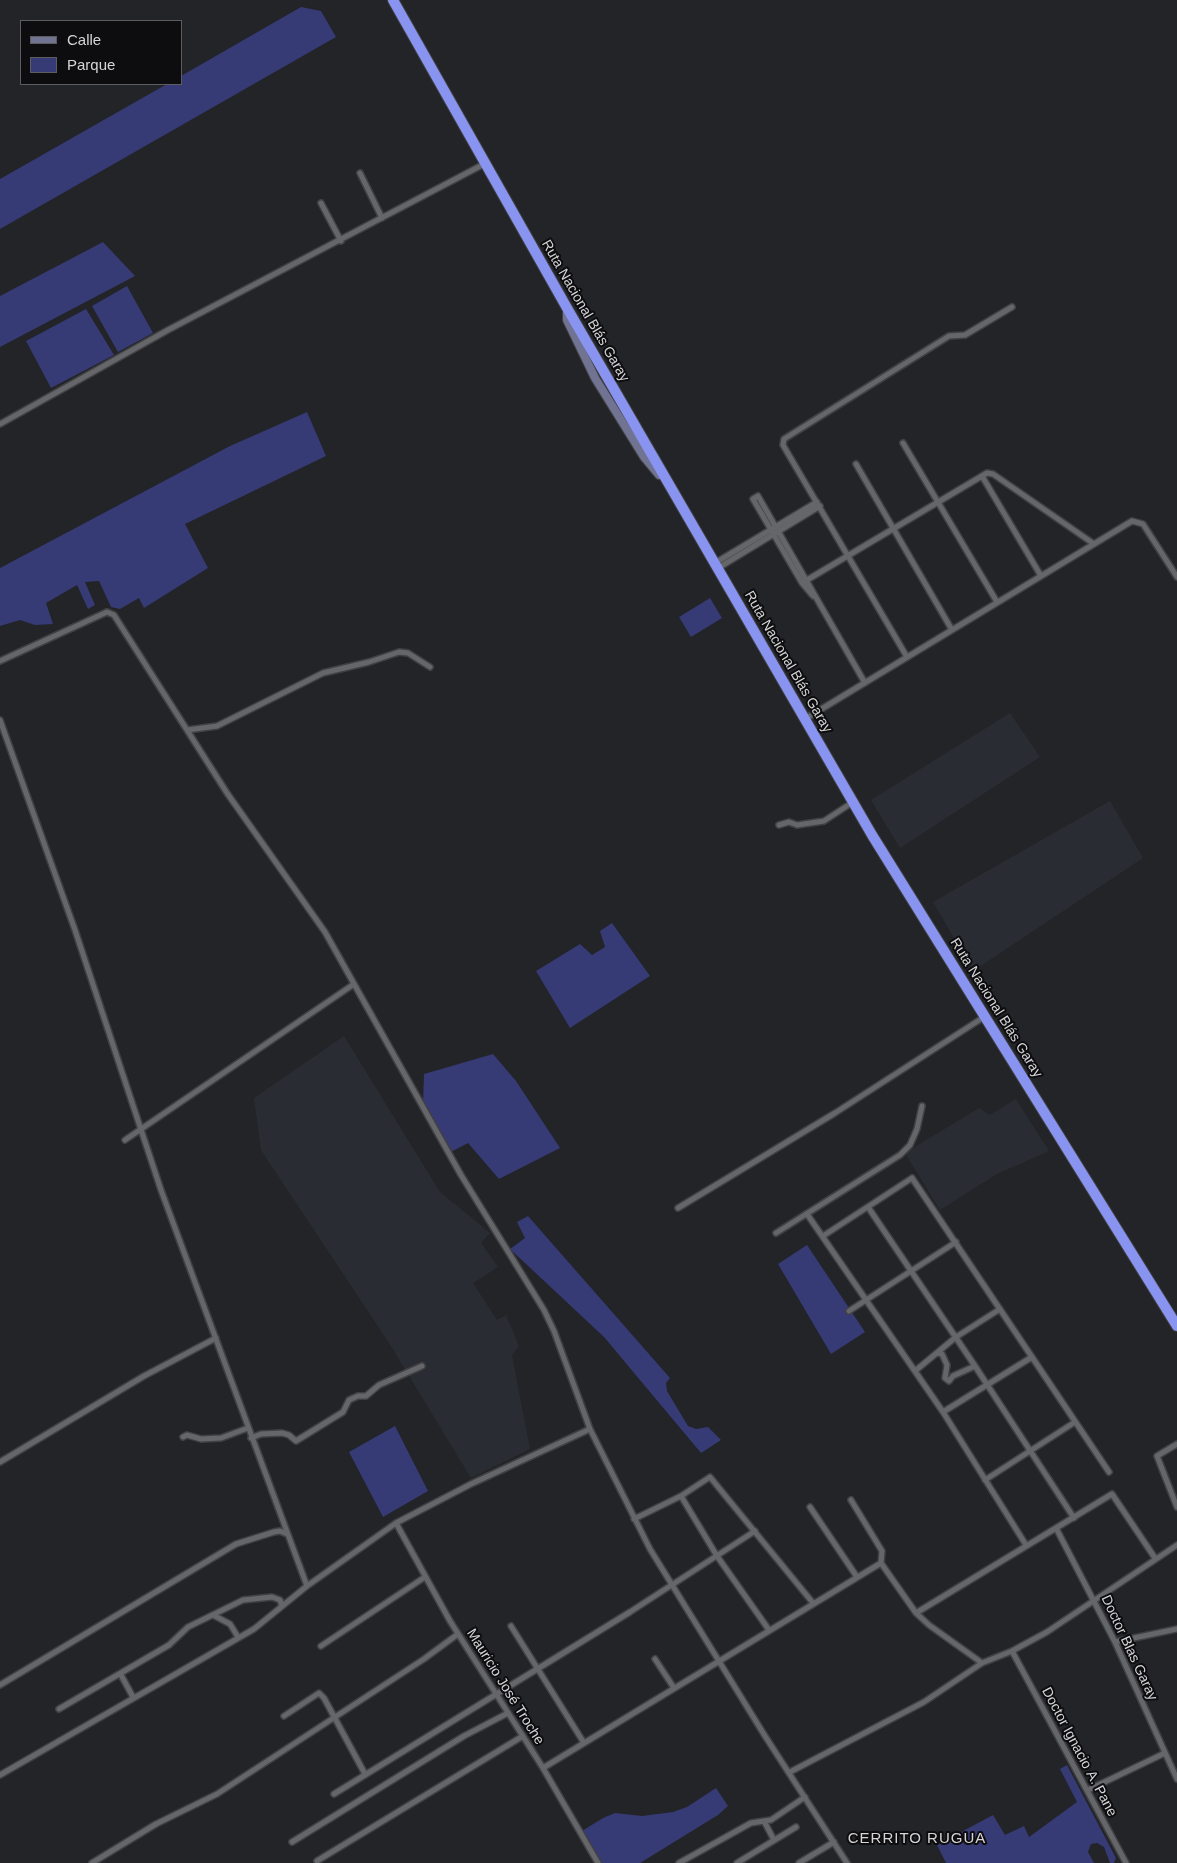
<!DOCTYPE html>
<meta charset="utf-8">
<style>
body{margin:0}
#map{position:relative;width:1177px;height:1863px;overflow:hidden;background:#232427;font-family:Helvetica,sans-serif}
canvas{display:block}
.legend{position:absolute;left:20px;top:20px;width:162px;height:65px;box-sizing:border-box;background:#0d0d0f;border:1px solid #5d5d5f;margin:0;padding:6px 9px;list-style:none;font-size:15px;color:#d5d5d7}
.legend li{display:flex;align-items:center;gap:10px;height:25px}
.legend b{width:25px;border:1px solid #5d5d5f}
</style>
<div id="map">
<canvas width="1177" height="1863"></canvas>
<ul class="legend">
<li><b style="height:6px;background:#707492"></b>Calle</li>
<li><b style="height:14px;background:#363a75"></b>Parque</li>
</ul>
</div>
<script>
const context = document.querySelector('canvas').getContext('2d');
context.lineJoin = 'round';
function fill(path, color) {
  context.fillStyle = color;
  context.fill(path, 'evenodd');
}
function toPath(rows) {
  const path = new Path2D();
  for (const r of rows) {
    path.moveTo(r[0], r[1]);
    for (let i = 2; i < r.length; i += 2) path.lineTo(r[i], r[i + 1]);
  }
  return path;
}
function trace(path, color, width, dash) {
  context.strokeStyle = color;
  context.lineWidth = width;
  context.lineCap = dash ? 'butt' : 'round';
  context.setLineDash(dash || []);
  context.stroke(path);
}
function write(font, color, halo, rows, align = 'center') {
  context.font = font + ' Helvetica,sans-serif';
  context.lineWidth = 4;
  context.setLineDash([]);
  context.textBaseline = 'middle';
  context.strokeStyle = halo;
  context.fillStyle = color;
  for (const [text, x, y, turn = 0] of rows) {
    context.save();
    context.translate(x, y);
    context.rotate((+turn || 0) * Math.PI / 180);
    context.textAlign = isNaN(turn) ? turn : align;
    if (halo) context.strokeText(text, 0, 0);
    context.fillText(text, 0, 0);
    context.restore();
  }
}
fill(toPath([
 [1010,713,1040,757,900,848,871,800],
 [1110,801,1143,858,973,971,933,902],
 [344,1036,440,1192,490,1233,481,1243,498,1267,473,1283,497,1320,506,1315,519,1346,512,1355,530,1449,471,1478,389,1343,261,1150,254,1098],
 [1016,1099,1049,1151,997,1174,940,1210,905,1153,979,1108,990,1115]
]), '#2a2c34');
fill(toPath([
 [301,7,321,11,336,37,0,229,0,179,167,84,181,84,181,76],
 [103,242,135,276,0,347,0,296],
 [127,286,153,333,118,352,92,306],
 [86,309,114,355,51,388,26,341],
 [307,412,326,456,185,524,208,568,144,608,139,598,120,609,111,607,99,581,85,582,95,605,88,609,77,585,46,603,53,624,35,625,20,620,0,626,0,568,230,446],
 [710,598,722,618,691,637,679,617],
 [612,923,650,976,570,1028,536,971,580,944,592,955,605,947,600,931],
 [493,1054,516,1081,560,1148,499,1179,468,1143,451,1152,423,1102,424,1074],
 [528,1216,670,1378,666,1383,667,1391,688,1426,696,1429,708,1427,721,1440,701,1453,604,1337,510,1249,525,1238,517,1222],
 [807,1245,865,1332,831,1354,778,1264],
 [395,1426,428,1491,383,1517,349,1452],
 [1067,1765,1116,1858,1114,1863,1110,1863,1104,1847,1097,1843,1091,1844,1088,1852,1094,1863,946,1863,937,1845,993,1815,1005,1835,1024,1826,1029,1837,1077,1802,1060,1769],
 [716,1788,728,1806,718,1815,640,1863,601,1863,582,1831,603,1818,615,1813,642,1816,673,1812,687,1807]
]), '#363a75');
const street = toPath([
 [360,173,382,218],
 [321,203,341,241],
 [0,424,168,330,486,163],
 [903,443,997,602],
 [856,464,952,630],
 [982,476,1041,576],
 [715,563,817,502],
 [718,568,820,506],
 [802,583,987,473,993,474,1094,544],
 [813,596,802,583,753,499,758,496,865,683],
 [907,657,783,445,784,439,949,336,965,335,1012,307],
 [0,661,107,612,114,615,227,793,325,932,461,1175,544,1310,554,1331,590,1429,650,1549,765,1736,847,1863],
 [805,719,1132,521,1143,524,1177,577],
 [0,720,75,930,161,1190,307,1586,396,1523,471,1484,590,1429],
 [187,730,217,726,323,673,369,662,399,652,408,653,430,667],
 [779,825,789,822,797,825,824,821,853,802],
 [125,1140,354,984],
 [868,1207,975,1366,1074,1518],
 [678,1208,835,1113,984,1017],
 [807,1214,943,1412,1026,1545],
 [776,1233,900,1155,910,1145,917,1129,922,1106],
 [823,1236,912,1178,1109,1472],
 [849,1311,956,1242],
 [938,1353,942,1354,947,1365,945,1378,949,1381,953,1376,975,1366],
 [915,1371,956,1337,1000,1309],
 [943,1412,1032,1357],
 [183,1437,187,1435,201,1439,221,1438,248,1428],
 [251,1438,261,1434,282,1433,289,1435,296,1441,343,1412,349,1400,358,1396,366,1396,379,1385,422,1366],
 [1177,1444,1157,1456,1177,1507],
 [0,1462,144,1376,216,1338],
 [985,1480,1075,1422],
 [681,1496,717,1556,769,1630],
 [851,1500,882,1551,881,1563],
 [810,1507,857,1577],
 [634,1519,681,1496,710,1477,813,1603],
 [396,1523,450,1621,543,1768,598,1863],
 [1056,1528,1115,1642,1177,1779],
 [916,1613,1112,1494,1155,1558],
 [213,1615,230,1624,238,1637],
 [511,1626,584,1743],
 [1115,1642,1177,1629],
 [321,1646,425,1577],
 [1012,1651,1126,1863],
 [655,1659,674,1688],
 [121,1675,133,1697],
 [0,1685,236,1544,274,1532,280,1531,287,1534],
 [59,1709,169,1645,188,1627,243,1600,272,1597,280,1600,282,1606],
 [284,1716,319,1693,324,1698,365,1774],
 [543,1768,881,1563,916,1613,929,1625,982,1663],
 [790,1772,924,1702,982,1663,1012,1651,1047,1632,1177,1545],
 [0,1775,254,1629,307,1586],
 [1088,1790,1165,1753],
 [334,1794,630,1612,755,1531],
 [765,1823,774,1840],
 [292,1842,464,1736,508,1713],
 [317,1861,523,1736],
 [92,1863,156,1824,217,1794,424,1659,458,1634],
 [679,1863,751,1823,771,1820,805,1797],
 [737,1863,796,1827],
 [799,1863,834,1842]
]);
const secondary = toPath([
 [567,310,567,320,595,378,644,457,659,475]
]);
const highway = toPath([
 [393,0,567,308,872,835,1177,1326]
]);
trace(street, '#414144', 8);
trace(secondary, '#414144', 10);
trace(highway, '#414144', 12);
trace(street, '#65666a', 5);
trace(secondary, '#707492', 8);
trace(highway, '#8994f1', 10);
write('14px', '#d5d5d7', '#0d0d0f', [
 ["Ruta Nacional Blás Garay",585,311,60],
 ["Ruta Nacional Blás Garay",788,662,60],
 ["Ruta Nacional Blás Garay",996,1008,58],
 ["Doctor Blas Garay",1129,1648,65],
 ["Mauricio José Troche",505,1687,58],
 ["Doctor Ignacio A. Pane",1079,1752,62]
]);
context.letterSpacing = '1px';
write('15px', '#d5d5d7', '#0d0d0f', [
 ["CERRITO RUGUA",917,1839]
]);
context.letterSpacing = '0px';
</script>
